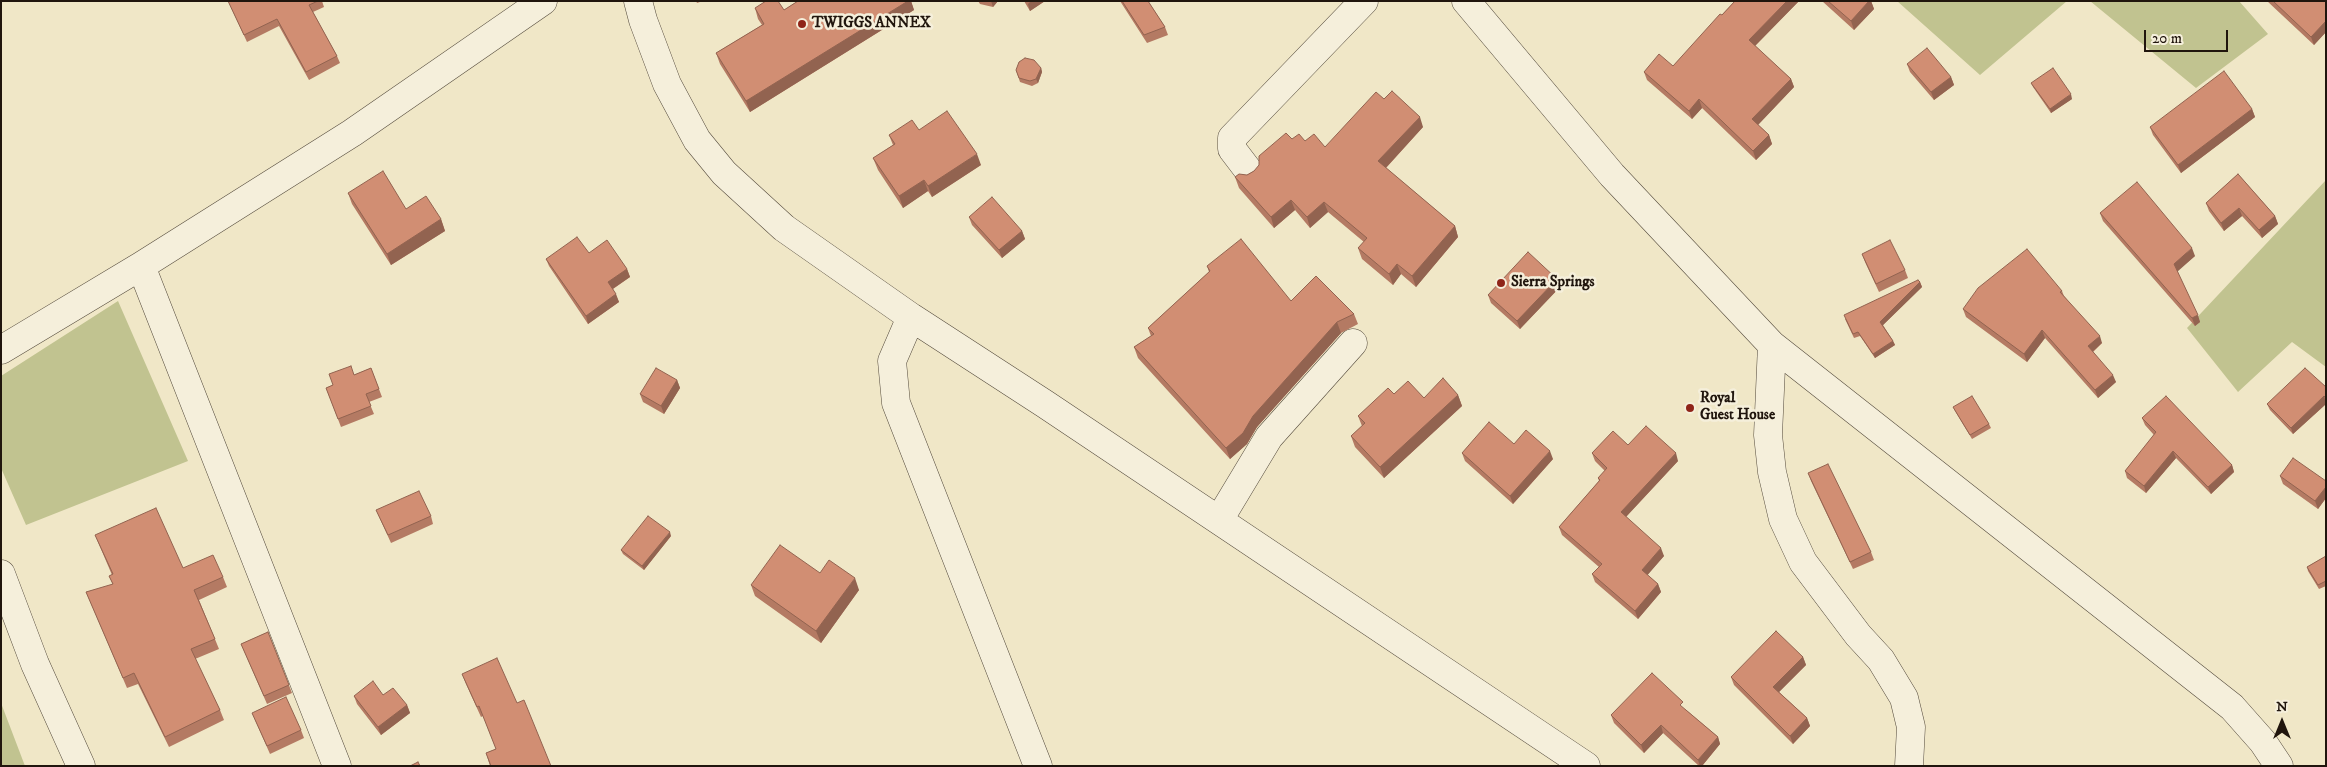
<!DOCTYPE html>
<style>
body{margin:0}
#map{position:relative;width:2327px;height:767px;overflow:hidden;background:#f0e7c7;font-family:"IM FELL DW Pica",serif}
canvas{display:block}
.frame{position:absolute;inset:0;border:2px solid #20150d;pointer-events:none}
.north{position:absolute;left:2257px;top:697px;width:50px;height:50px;-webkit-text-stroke:4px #f5efdb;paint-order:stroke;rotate:0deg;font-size:14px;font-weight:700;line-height:20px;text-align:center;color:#20150d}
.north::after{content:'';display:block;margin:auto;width:18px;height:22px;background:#20150d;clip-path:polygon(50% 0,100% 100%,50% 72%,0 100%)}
.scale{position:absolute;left:2144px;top:30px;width:84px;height:22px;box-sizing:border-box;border:2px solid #20150d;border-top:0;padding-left:6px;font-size:15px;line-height:18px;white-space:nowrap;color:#20150d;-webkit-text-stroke:4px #f5efdb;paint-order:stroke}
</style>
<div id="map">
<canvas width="2327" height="767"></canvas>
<div class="frame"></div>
<div class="north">N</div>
<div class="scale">20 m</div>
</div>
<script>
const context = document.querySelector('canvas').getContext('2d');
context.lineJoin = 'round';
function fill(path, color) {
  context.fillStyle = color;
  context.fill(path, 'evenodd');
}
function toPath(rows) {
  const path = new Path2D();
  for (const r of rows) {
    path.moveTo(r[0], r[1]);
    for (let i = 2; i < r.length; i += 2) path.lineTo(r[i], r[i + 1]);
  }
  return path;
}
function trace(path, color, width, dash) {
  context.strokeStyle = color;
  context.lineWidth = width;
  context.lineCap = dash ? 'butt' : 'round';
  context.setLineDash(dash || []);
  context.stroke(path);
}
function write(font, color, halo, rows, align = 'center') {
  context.font = font + ' "IM FELL DW Pica",serif';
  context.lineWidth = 5;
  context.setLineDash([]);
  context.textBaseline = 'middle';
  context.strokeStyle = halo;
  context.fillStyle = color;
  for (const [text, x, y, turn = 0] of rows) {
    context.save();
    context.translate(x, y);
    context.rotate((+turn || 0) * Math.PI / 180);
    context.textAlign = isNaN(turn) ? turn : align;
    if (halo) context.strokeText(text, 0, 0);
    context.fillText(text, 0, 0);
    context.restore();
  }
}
fill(toPath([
 [1897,1,2067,1,1980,75],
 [2090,1,2239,1,2268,34,2196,88],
 [2326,180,2326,367,2292,342,2238,392,2187,328],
 [118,301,188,461,26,525,1,468,1,376],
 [1,703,25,766,1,766]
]), '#c1c390');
const minor = toPath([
 [638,1,643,20,667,84,697,140,724,173,784,228,911,317,1045,404,1586,766],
 [1466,1,1612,175,1772,345,2232,707,2263,742,2279,766],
 [1248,170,1232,149,1232,138,1364,1],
 [141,266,337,766],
 [911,317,892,361,896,403,1038,766],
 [1772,345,1768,435,1772,472,1783,519,1803,562,1858,635,1881,660,1904,698,1911,727,1909,766],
 [1,350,141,266,352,133,543,1],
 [1219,520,1269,437,1353,343],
 [1,574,35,664,81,766]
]);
trace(minor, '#544a3c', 29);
trace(minor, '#f5efdb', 28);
fill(toPath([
 [228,1,322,1,324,7,313,12,337,56,340,63,309,80,279,26,247,42],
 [696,1,703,1,697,3],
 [798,1,911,1,914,10,750,112,720,64,716,53,762,25,758,19,755,8,784,10],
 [978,1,998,1,993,7,980,4],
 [1024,1,1045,1,1030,11],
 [1120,1,1148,1,1165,27,1168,35,1147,43],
 [1735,1,1799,1,1755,46,1791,79,1794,87,1758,125,1769,135,1772,144,1756,160,1702,108,1692,119,1647,80,1644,72,1673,66],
 [1822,1,1871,1,1874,9,1854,30],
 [2267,1,2326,1,2326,32,2314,45],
 [1907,64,1951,77,1954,85,1934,100,1910,72],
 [1041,68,1042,72,1038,83,1032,86,1020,82,1016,70],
 [2031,83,2072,99,2051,113,2033,87],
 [1384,99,1423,127,1386,168,1455,226,1458,237,1416,287,1401,274,1393,285,1362,259,1358,248,1364,242,1328,212,1310,228,1295,210,1274,228,1239,188,1235,177,1247,175,1254,171,1292,139,1305,141,1325,147],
 [2252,109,2255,117,2181,173,2153,135,2150,127],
 [919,130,981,165,932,197,928,191,903,208,878,170,873,158,893,145,889,135],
 [2238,174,2275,216,2278,224,2262,238,2242,216,2224,231,2209,211,2206,203],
 [348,193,406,209,441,219,445,231,391,265,352,204],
 [2100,213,2195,256,2177,271,2200,322,2195,326,2103,221],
 [969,217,1022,231,1025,239,1002,258,972,225],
 [589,253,627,269,630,277,613,289,619,302,588,324,549,266,546,259],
 [1862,254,1905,270,1908,278,1879,292,1865,262],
 [1207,266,1291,301,1354,314,1358,324,1341,333,1257,427,1247,444,1230,459,1138,358,1134,347,1151,336,1148,328,1209,272],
 [1557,279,1560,287,1520,329,1491,303,1488,295],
 [1920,282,1922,287,1883,325,1893,341,1895,345,1875,358,1860,336,1854,338,1845,319],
 [2062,291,2064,296,2102,343,2093,352,2116,382,2098,398,2045,338,2027,362,1966,317,1963,309],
 [371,368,382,397,369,402,374,414,341,427,326,388,354,375],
 [677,380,680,388,664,414,643,402,640,394],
 [2326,387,2326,404,2293,434,2270,410,2267,404],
 [1394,394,1424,398,1458,395,1462,406,1384,478,1355,447,1351,436,1362,426,1358,416],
 [1953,407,1989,424,1991,428,1972,439,1955,411],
 [2142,418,2232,465,2234,472,2211,494,2176,458,2146,493,2127,478,2125,471,2154,435,2145,425],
 [1514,444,1553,459,1513,504,1465,461,1462,453],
 [1628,445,1678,461,1626,517,1664,556,1647,575,1658,584,1661,592,1638,619,1595,582,1592,574,1599,567,1562,535,1559,527,1599,481,1598,478,1605,471,1595,461,1592,453],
 [1808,473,1871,552,1874,560,1853,569,1811,481],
 [2280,476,2326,481,2326,498,2318,509,2283,484],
 [376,510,431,516,433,524,391,543],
 [95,535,183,568,223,577,227,587,199,600,219,649,195,659,220,710,224,720,169,747,138,684,127,688,86,592,113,585,109,576,112,575],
 [671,536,644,570,623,554,621,550],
 [2326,556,2326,586,2319,589,2308,571,2307,567],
 [820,573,859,590,821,643,755,596,751,585],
 [268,632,292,693,267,704,241,644],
 [1803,657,1806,665,1779,692,1807,718,1810,726,1793,744,1734,685,1731,677],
 [462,674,517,703,551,766,490,766,486,753,496,749,483,716,481,717,466,684],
 [383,695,407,705,410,713,381,735,357,704,354,696],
 [1685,709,1718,737,1720,744,1702,766,1699,766,1663,733,1644,753,1614,723,1611,715],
 [252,713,301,730,304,738,270,754]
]), '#b47a63');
fill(toPath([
 [908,1,911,1,914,10,750,112,746,101],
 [991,1,998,1,993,7],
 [1031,1,1045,1,1030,11,1028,4],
 [1787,1,1799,1,1752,49,1749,40],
 [1869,1,1871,1,1874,9,1854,30,1851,21],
 [2326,21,2326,32,2314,45,2311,37],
 [1041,68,1042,72,1038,83,1036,79],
 [1951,77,1954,85,1934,100,1931,92],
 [1791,79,1794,87,1755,128,1752,119],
 [2071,94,2072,99,2051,113,2050,109],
 [1699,99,1702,108,1692,119,1689,111],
 [2252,109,2255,117,2181,173,2178,165],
 [1420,117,1423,127,1382,172,1378,161],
 [1769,135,1772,144,1756,160,1753,151],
 [977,154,981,165,932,197,928,186],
 [924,180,928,191,903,208,899,196],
 [1291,200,1295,210,1274,228,1271,217],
 [1324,202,1328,212,1310,228,1307,217],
 [2239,208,2242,216,2224,231,2221,223],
 [2275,216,2278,224,2262,238,2259,230],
 [441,219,445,231,391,265,387,254],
 [1455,226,1458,237,1416,287,1412,276],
 [1022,231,1025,239,1002,258,999,250],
 [2192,248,2195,256,2177,272,2174,264],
 [1397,264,1401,274,1393,285,1389,274],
 [627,269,630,277,611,290,608,282],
 [1557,279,1560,287,1520,329,1517,321],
 [1920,282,1922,287,1882,326,1880,322],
 [616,294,619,302,588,324,586,316],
 [2198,315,2200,322,2195,326,2192,318],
 [1337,322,1341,333,1257,427,1247,444,1230,459,1226,448,1253,416],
 [2042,330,2045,338,2027,362,2024,354],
 [2100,336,2102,343,2091,353,2088,346],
 [1893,341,1895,345,1875,358,1873,354],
 [2113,375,2116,382,2098,398,2095,390],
 [677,380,680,388,664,414,661,406],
 [1458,395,1462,406,1384,478,1380,467],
 [2324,396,2326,404,2293,434,2291,428],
 [1550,451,1553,459,1513,504,1510,496],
 [2173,451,2176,458,2146,493,2144,486],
 [1676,453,1678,461,1623,520,1621,512],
 [2232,465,2234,472,2211,494,2208,487],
 [2326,487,2326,498,2318,509,2315,501],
 [670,532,671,536,644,570,642,566],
 [1661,548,1664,556,1645,578,1642,570],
 [855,578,859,590,821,643,816,631],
 [1658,584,1661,592,1638,619,1635,611],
 [1803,657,1806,665,1776,695,1773,687],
 [407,705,410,713,381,735,378,727],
 [1807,718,1810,726,1793,744,1790,736],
 [1661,725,1663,733,1644,753,1641,745],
 [1718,737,1720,744,1702,766,1700,766,1698,760]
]), '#926350');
const building = toPath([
 [228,1,318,1,309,5,337,56,306,72,277,19,244,35,228,1],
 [766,1,778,1,784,10,798,1,908,1,746,101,716,53,764,24,755,8,766,1],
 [1122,1,1148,1,1165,27,1144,35,1122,1],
 [1735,1,1787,1,1749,40,1791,79,1752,119,1769,135,1753,151,1699,99,1689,111,1644,72,1659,54,1673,66,1720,14,1722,15,1735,1],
 [1828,1,1869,1,1851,21,1828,1],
 [2273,1,2326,1,2326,21,2311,37,2273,1],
 [1927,48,1951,77,1931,92,1907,64,1927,48],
 [1025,58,1034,60,1041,68,1036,79,1030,81,1019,78,1016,70,1019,62,1025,58],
 [2053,68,2071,94,2050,109,2031,83,2053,68],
 [2224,71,2252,109,2178,165,2150,127,2224,71],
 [1392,91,1420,117,1378,161,1455,226,1412,276,1397,264,1389,274,1358,248,1367,238,1324,202,1307,217,1291,200,1271,217,1235,177,1239,174,1247,175,1254,171,1259,165,1259,156,1286,133,1292,139,1299,134,1305,141,1314,134,1325,147,1376,92,1384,99,1392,91],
 [947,111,977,154,928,186,924,180,899,196,873,158,895,144,889,135,912,120,919,130,947,111],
 [383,171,406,209,426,196,441,219,387,254,348,193,383,171],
 [2238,174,2275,216,2259,230,2239,208,2221,223,2206,203,2238,174],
 [2137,182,2192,248,2174,264,2198,315,2192,318,2100,213,2137,182],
 [992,197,1022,231,999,250,969,217,992,197],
 [577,237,589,253,607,240,627,269,608,282,616,294,586,316,546,259,577,237],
 [1241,239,1291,301,1316,276,1354,314,1337,322,1253,416,1243,433,1226,448,1134,347,1154,334,1148,328,1210,271,1207,266,1241,239],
 [1890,240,1905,270,1876,284,1862,254,1890,240],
 [2027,249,2062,291,2060,292,2100,336,2088,346,2113,375,2095,390,2042,330,2024,354,1963,309,1978,288,2027,249],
 [1528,252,1557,279,1517,321,1488,295,1528,252],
 [1918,280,1920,282,1880,322,1893,341,1873,354,1858,332,1853,334,1844,315,1918,280],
 [351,366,354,375,371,368,379,389,366,394,371,406,338,419,326,388,333,385,329,374,351,366],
 [656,368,677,380,661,406,640,394,656,368],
 [2305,368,2326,387,2326,398,2324,396,2291,428,2267,404,2305,368],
 [1443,378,1458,395,1380,467,1351,436,1365,423,1358,416,1388,388,1394,394,1408,381,1424,398,1443,378],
 [1972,396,1989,424,1970,435,1953,407,1972,396],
 [2166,396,2232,465,2208,487,2173,451,2144,486,2125,471,2156,432,2142,418,2166,396],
 [1489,422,1514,444,1526,430,1550,451,1510,496,1462,453,1489,422],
 [1646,426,1676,453,1621,512,1661,548,1642,570,1658,584,1635,611,1592,574,1602,564,1559,527,1600,480,1598,478,1607,468,1592,453,1613,431,1628,445,1646,426],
 [2293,458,2326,481,2326,487,2315,501,2280,476,2293,458],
 [1828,464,1871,552,1850,562,1808,473,1828,464],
 [419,491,431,516,388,535,376,510,419,491],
 [156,508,183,568,213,555,223,577,194,590,215,639,191,649,220,710,165,737,134,673,123,678,86,592,113,584,109,576,113,574,95,535,156,508],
 [648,516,670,532,642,566,621,550,648,516],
 [780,545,820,573,829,560,855,578,816,631,751,585,780,545],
 [2326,556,2326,581,2318,585,2307,567,2326,556],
 [1776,631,1803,657,1773,687,1807,718,1790,736,1731,677,1776,631],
 [268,632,289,685,264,696,241,644,268,632],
 [497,658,517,703,524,700,551,766,491,766,486,753,496,749,479,706,477,707,462,674,497,658],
 [1652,673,1683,702,1680,705,1718,737,1698,760,1661,725,1641,745,1611,715,1652,673],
 [373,681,383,695,393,688,407,705,378,727,354,696,373,681],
 [286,697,301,730,267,746,252,713,286,697],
 [418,762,420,766,410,766,418,762]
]);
fill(building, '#d18e73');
trace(building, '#926350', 1);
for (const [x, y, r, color] of [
 [802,24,5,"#8f2418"],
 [1501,283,5,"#8f2418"],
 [1690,408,5,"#8f2418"]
]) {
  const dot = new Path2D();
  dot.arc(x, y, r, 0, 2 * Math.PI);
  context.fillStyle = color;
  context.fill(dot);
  trace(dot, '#f5efdb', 2);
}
write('bold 15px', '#20150d', '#f5efdb', [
 ["TWIGGS ANNEX",812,24],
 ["Sierra Springs",1511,283],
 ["Royal",1700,399],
 ["Guest House",1700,416]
], 'left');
</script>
